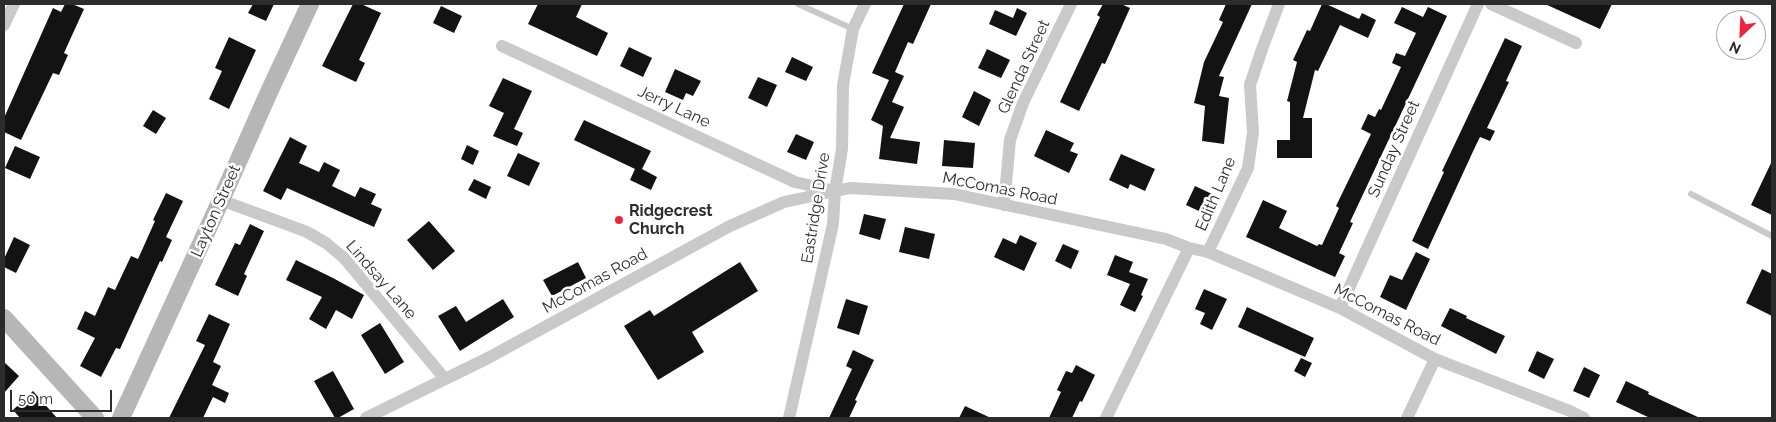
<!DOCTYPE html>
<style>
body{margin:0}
#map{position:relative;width:1776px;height:422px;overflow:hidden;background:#fff;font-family:Raleway,sans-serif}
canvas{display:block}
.frame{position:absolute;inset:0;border:5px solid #2c2c2c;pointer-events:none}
.north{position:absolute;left:1716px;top:10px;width:50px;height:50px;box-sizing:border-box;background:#fff;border:1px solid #ababab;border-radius:50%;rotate:205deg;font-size:14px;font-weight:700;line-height:20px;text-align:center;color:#2c2c2c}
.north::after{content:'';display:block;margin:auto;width:18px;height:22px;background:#ec253e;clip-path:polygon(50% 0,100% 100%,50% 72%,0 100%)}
.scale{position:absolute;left:10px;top:390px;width:102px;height:22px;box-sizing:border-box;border:2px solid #2c2c2c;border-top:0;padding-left:6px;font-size:15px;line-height:18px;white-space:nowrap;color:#2c2c2c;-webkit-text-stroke:4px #fff;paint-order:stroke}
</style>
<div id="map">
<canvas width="1776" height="422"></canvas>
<div class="frame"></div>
<div class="north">N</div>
<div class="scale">50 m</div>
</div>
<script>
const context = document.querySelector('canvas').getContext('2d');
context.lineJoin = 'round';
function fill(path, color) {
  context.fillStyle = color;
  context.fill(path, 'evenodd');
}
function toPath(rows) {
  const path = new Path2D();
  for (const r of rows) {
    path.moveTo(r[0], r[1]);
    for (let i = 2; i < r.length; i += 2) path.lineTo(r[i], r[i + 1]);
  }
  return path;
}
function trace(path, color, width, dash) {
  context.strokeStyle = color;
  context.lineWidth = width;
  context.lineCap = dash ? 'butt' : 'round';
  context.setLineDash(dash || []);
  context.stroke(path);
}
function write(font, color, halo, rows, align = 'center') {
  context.font = font + ' Raleway,sans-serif';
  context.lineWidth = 5;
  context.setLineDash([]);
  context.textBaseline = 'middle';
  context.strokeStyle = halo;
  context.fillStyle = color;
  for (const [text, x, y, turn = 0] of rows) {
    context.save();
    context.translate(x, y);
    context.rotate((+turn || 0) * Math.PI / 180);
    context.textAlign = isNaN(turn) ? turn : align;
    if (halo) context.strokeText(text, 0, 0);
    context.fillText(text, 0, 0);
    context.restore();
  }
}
fill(toPath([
 [65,4,72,4,84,9,64,53,68,55,59,75,53,73,21,140,4,132,4,118,53,8,61,12],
 [253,4,274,4,266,21,248,13],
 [353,4,361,4,381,13,359,60,365,63,356,82,322,66],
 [538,4,582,4,576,17,608,33,597,56,528,24],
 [904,4,931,4,913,44,908,42,895,72,904,76,892,102,904,107,890,138,920,142,917,164,879,159,883,126,871,120,889,80,872,73],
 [1103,4,1121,4,1130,8,1105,64,1102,63,1079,111,1060,102,1100,17,1097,15],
 [1226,4,1252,4,1219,76,1224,77,1219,96,1229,98,1224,144,1202,141,1205,106,1194,103,1204,62,1223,22,1219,20],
 [1322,4,1326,4,1359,19,1362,13,1376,20,1368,38,1340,25,1318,71,1315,70,1303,118,1312,118,1312,158,1277,158,1277,140,1290,140,1290,102,1287,101,1297,62,1293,60,1307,30,1310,31],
 [1545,4,1612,4,1600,29],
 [441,6,462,16,454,33,433,23],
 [1402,7,1423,17,1428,7,1447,16,1350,222,1353,223,1339,253,1345,256,1335,277,1246,237,1263,200,1287,211,1279,228,1317,246,1319,244,1322,245,1339,208,1336,206,1371,134,1361,129,1368,114,1375,117,1379,109,1381,110,1401,67,1392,63,1396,53,1405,56,1416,33,1394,23],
 [1017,8,1027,13,1016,36,989,24,995,10,1013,18],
 [229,37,256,50,229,109,209,99,222,71,215,68],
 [1505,38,1522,46,1506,81,1509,82,1487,128,1495,131,1490,141,1480,137,1476,145,1428,249,1412,241,1444,172,1442,171],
 [629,47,652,58,643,77,620,66],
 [987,49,1010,60,1001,78,978,68],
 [792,57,813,67,806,81,785,72],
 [675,69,701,81,693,96,686,93,683,100,665,92],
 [758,77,777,85,767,107,748,98],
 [503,78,532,91,514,129,523,133,517,146,493,136,504,113,489,106],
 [974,91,991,100,979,126,962,117],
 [153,110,166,118,156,134,143,126],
 [584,120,651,151,642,169,657,177,651,190,630,180,635,169,574,140],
 [1046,130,1074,143,1070,151,1078,154,1069,173,1034,156],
 [796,134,814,142,806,160,787,152],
 [290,137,307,146,299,163,319,172,324,162,340,170,332,186,355,197,360,187,376,194,371,204,382,209,374,227,287,188,281,200,263,191],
 [944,140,975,143,973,168,942,166],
 [467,145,479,151,473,165,461,159],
 [15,146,40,157,30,179,5,168],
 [518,153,540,163,529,186,507,176],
 [1121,154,1155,169,1145,191,1130,184,1128,189,1109,180],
 [1772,161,1772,215,1751,205],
 [474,179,491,187,486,199,468,190],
 [1195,186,1212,194,1203,213,1186,205],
 [166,193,183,201,166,237,172,240,162,262,160,261,120,349,116,348,101,377,80,366,95,338,77,329,85,311,95,316,108,287,115,290,131,256,138,259,155,221,153,220],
 [864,214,886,219,880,240,859,234],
 [429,221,455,251,433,270,407,240],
 [250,224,264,231,244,274,247,276,238,296,215,285,235,243,240,245],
 [905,227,935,234,929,259,899,252],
 [1020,235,1037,243,1024,271,994,257,1003,238,1016,244],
 [14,237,30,245,16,273,4,267,4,259],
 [1063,244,1079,251,1071,269,1055,261],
 [1416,252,1430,259,1406,310,1380,297,1390,275,1402,280],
 [1115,255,1133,262,1129,272,1148,279,1141,295,1143,296,1135,312,1120,305,1130,284,1107,275],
 [296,260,333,278,364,295,352,319,336,310,326,329,309,319,322,297,286,280],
 [578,262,586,278,552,296,543,280],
 [740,262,758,291,692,332,704,352,658,380,624,326,650,310,654,316],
 [1762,269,1772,274,1772,316,1746,303],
 [1204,289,1227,299,1212,330,1200,324,1205,313,1195,309],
 [503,299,514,317,460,351,438,316,456,306,466,322],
 [846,299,868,306,859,335,837,328],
 [1247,307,1314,338,1305,357,1238,327],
 [1450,308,1467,316,1466,318,1505,336,1496,354,1441,326],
 [209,314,230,324,213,362,221,366,212,385,229,393,225,403,213,397,203,418,169,418,205,345,196,341],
 [380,323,404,362,385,374,361,335],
 [853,350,874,360,855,400,857,401,849,418,829,418,852,369,846,366],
 [1537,351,1554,359,1544,379,1528,371],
 [1301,358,1312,363,1305,377,1294,371],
 [4,362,19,376,4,393],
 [1076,365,1095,375,1082,402,1080,401,1072,418,1049,418,1061,392,1057,390,1066,371,1072,373],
 [1584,367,1600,375,1589,398,1573,391],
 [333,371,354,409,338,418,335,418,314,381],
 [1626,381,1649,392,1648,394,1700,418,1650,418,1616,402],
 [33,391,57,418,20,418,13,410],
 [965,406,991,418,959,418]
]), '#131313');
trace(toPath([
 [798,4,853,29],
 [1691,194,1772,236]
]), '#c9c9c9', 6);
trace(toPath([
 [1491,4,1576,43],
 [4,25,14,4],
 [502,46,795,182,830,190],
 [221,200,307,232,326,243,344,258,445,379],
 [1004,205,1010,140,1023,103,1071,4],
 [1208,252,1248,168,1253,132,1250,85,1262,49,1279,4],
 [1340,308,1478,4],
 [366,418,488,358,730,226,784,202,850,188,954,194,1166,239,1189,248,1208,252,1340,308,1435,359,1570,411,1584,418],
 [789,418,833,224,835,191,842,149,843,85,853,29,865,4],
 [1106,418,1189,248],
 [1407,418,1435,359]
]), '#c9c9c9', 12);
trace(toPath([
 [4,318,95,418],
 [121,418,221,200,269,92,310,4]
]), '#b6b6b6', 18);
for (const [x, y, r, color] of [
 [619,220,5,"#ec253e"]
]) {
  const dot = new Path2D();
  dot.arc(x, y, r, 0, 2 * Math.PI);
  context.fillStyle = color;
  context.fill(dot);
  trace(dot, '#fff', 2);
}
write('16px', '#2c2c2c', '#fff', [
 ["Glenda Street",1024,67,-65],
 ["Jerry Lane",674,107,25],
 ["Sunday Street",1394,149,-66],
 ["McComas Road",1000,189,11],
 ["Edith Lane",1216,194,-67],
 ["Eastridge Drive",816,208,-81],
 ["Layton Street",216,211,-66],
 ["Lindsay Lane",381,280,49],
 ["McComas Road",595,281,-29],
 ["McComas Road",1387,315,27]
]);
write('bold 16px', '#2c2c2c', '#fff', [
 ["Ridgecrest",629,211],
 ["Church",629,229]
], 'left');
</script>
